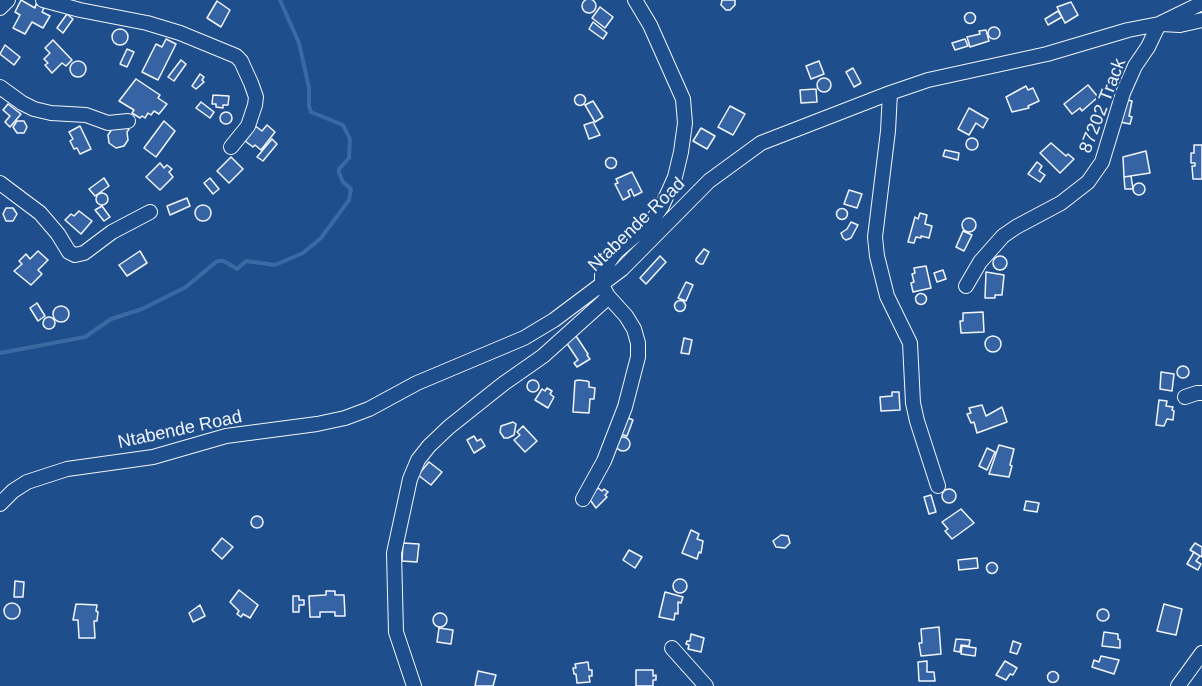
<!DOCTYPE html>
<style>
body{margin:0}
canvas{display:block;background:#1f4e8c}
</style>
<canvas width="1202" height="686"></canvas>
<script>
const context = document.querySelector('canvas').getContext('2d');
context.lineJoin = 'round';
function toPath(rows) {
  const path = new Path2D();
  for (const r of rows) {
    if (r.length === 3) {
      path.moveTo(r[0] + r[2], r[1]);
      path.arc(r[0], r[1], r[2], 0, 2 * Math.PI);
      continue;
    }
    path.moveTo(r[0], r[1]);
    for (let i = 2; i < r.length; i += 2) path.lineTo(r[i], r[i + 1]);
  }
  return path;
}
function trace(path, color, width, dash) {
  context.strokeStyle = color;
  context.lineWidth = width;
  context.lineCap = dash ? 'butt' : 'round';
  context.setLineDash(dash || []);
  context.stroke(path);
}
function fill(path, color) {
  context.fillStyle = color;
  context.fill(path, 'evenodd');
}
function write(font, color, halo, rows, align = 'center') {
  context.font = font + ' Helvetica,sans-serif';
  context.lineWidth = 4.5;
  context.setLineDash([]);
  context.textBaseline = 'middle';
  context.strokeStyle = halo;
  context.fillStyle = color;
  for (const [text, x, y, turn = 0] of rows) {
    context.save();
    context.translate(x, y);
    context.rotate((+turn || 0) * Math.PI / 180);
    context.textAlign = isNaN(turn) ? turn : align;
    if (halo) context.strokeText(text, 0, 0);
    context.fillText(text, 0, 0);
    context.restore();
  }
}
trace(toPath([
 [0,353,85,337,111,319,142,309,186,287,217,261,224,261,237,269,246,261,275,265,303,253,321,238,349,200,351,189,343,182,339,173,339,169,349,158,350,139,343,125,311,112,309,106,309,88,299,43,280,0]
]), '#3b69a3', 4);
const building = toPath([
 [589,6,7],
 [21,0,35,8,36,4,44,8,42,12,50,16,43,28,32,22,25,34,13,28,20,15,15,12,21,0],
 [722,0,735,0,735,5,730,10,726,10,721,5,722,0],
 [217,1,230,10,221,27,207,18,217,1],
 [1071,2,1078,15,1065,23,1057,7,1071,2],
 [600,7,613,17,605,28,592,18,600,7],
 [1058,11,1062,17,1048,25,1045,19,1058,11],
 [970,18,5.5],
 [67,14,73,19,63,33,57,28,67,14],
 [593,22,607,33,603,39,589,29,593,22],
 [994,33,6],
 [120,37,8],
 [986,30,989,41,970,47,967,37,980,34,979,31,986,30],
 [166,39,176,44,158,80,142,72,156,44,162,47,166,39],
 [965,39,968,46,955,50,952,43,965,39],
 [53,40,72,60,66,66,62,63,52,73,45,65,48,63,44,59,50,53,45,48,53,40],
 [5,45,20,57,14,65,0,54,5,45],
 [127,49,134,52,127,67,120,64,127,49],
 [181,60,186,64,174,81,168,77,181,60],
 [819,61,824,74,811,79,806,66,819,61],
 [78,69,8],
 [853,68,861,83,854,87,846,72,853,68],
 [200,74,204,77,202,80,204,82,196,89,192,86,200,74],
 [824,85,7],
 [136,79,160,95,158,98,167,104,159,114,154,111,151,115,148,113,145,118,142,116,140,118,132,113,134,110,119,101,136,79],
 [1088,85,1098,97,1082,111,1080,108,1072,114,1064,104,1088,85],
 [1026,86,1028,90,1033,88,1039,101,1028,106,1029,108,1012,112,1006,97,1026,86],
 [816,89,817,102,801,103,800,90,816,89],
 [580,100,5.5],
 [213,95,229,96,228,105,223,105,223,108,216,107,216,104,212,104,213,95],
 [1124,99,1132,101,1129,116,1132,117,1130,124,1120,122,1124,99],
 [593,101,603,117,595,122,585,105,593,101],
 [201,102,214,112,210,118,196,108,201,102],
 [8,104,21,114,10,127,5,122,10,116,3,110,8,104],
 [730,106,745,114,733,135,718,127,730,106],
 [969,108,988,119,983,128,976,123,969,135,958,129,969,108],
 [226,118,6],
 [17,121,24,121,27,127,24,133,17,133,13,127,17,121],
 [164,121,175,131,156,157,144,148,164,121],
 [593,122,600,135,589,139,584,125,593,122],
 [123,125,129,129,127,132,128,140,124,146,116,148,109,143,108,135,112,129,123,125],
 [254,125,262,131,267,125,275,132,261,150,255,145,253,147,245,141,252,132,250,130,254,125],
 [80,126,91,149,80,154,77,148,74,149,70,141,73,139,69,132,80,126],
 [701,128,715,136,707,149,693,141,701,128],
 [972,144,6],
 [272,139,277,144,263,161,257,157,272,139],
 [1051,143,1066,156,1068,154,1074,159,1060,173,1040,153,1051,143],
 [1194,145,1202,145,1202,179,1193,179,1192,166,1195,166,1195,163,1191,163,1191,153,1194,153,1194,145],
 [945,150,959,153,958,160,943,156,945,150],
 [1146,151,1150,173,1124,177,1123,157,1146,151],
 [231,157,243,169,229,183,217,171,231,157],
 [611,163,5.5],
 [1037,162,1042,166,1039,171,1045,175,1040,182,1028,174,1037,162],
 [160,163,164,168,167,165,172,169,169,172,173,177,160,190,146,177,160,163],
 [632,172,642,192,634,196,631,189,628,191,630,196,623,200,615,184,618,183,616,179,632,172],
 [1131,176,1133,189,1125,189,1124,177,1131,176],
 [104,178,109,186,95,196,89,189,104,178],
 [210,178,219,189,213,194,204,183,210,178],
 [1139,189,6],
 [849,190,862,194,857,208,844,204,849,190],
 [102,199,6],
 [187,198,190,206,170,215,167,206,187,198],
 [203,213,8],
 [102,206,110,217,104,221,95,210,102,206],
 [6,208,13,208,17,214,13,221,6,221,3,214,6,208],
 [842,214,5.5],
 [79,211,92,221,81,234,65,220,71,214,74,216,79,211],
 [920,213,927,215,925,224,932,226,929,238,921,236,921,238,916,237,914,243,908,242,915,217,918,219,920,213],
 [969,225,7],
 [851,222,858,225,851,238,846,240,843,238,841,233,847,229,851,222],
 [963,231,972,235,964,251,956,247,963,231],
 [704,249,709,252,703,264,700,264,696,261,696,259,704,249],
 [38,251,48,260,38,270,42,274,31,285,14,271,22,264,19,261,26,254,30,259,38,251],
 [140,251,147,263,127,276,119,265,140,251],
 [660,256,666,262,646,284,640,278,660,256],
 [1000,263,7],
 [926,266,931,288,913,292,911,283,914,282,912,274,915,273,914,268,926,266],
 [943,270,946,279,937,282,934,273,943,270],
 [986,272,1004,275,1002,295,995,295,995,298,985,298,986,272],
 [686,282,693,285,686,301,678,298,686,282],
 [921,299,5.5],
 [680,306,5.5],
 [37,303,45,316,38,321,30,308,37,303],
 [61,314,8],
 [983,312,984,332,961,333,960,321,963,321,963,313,983,312],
 [49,323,6],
 [576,336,588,354,587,355,590,359,577,367,574,363,578,360,566,342,576,336],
 [993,344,8],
 [684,338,692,340,689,354,681,353,684,338],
 [1183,372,6],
 [1161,372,1174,374,1172,391,1160,389,1161,372],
 [533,386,6],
 [578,380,587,381,589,382,589,387,595,388,594,399,590,399,589,413,573,412,575,381,578,380],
 [547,388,552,391,550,394,554,397,548,408,535,400,542,389,545,391,547,388],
 [892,392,899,392,900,410,881,411,880,397,892,396,892,392],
 [1159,400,1167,401,1166,406,1173,407,1172,410,1174,411,1173,420,1167,419,1164,426,1156,425,1159,400],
 [982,405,986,416,1002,407,1007,422,977,433,974,422,971,423,967,414,971,413,969,408,982,405],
 [626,417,633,420,627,436,620,434,626,417],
 [513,422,516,424,514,435,508,438,504,438,500,432,501,426,513,422],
 [523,426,537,441,525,452,514,440,520,435,517,432,523,426],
 [474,436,477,441,481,439,485,446,474,453,467,440,474,436],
 [623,444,7],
 [999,445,1014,449,1010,465,1012,466,1009,477,989,474,999,445],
 [987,448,995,452,987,470,979,466,987,448],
 [429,462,442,472,431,485,418,475,429,462],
 [598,488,602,491,604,489,608,492,605,495,607,497,596,508,588,497,598,488],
 [949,496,7],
 [931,495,936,512,929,514,924,497,931,495],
 [1026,501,1039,503,1037,512,1024,510,1026,501],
 [961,509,974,523,952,539,945,531,948,529,942,522,961,509],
 [257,522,6],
 [691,530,699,534,697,539,703,541,701,553,699,552,697,559,682,553,691,530],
 [781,535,788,536,790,543,785,548,776,547,773,541,781,535],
 [222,538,233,547,222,559,212,550,222,538],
 [403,543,419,544,417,562,402,561,403,543],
 [1195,543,1202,547,1202,557,1190,550,1195,543],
 [629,550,642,557,635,568,623,560,629,550],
 [1194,552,1200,556,1196,561,1201,564,1198,570,1187,564,1194,552],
 [977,558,978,568,959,570,958,560,977,558],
 [992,568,5.5],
 [680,586,7],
 [15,581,24,582,23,597,14,597,15,581],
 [239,590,258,605,250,618,243,614,241,617,237,614,239,611,230,602,239,590],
 [326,591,335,591,335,595,344,595,345,616,335,616,335,612,320,612,320,617,310,617,309,596,326,595,326,591],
 [665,592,683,597,681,603,678,602,678,614,675,613,674,620,659,617,665,592],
 [293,596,299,596,299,600,304,600,304,605,299,605,299,612,293,612,293,596],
 [12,611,8],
 [76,604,97,605,96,611,98,612,97,621,94,621,95,638,79,638,78,620,73,620,76,604],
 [1164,604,1182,609,1176,635,1157,631,1164,604],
 [200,605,205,616,193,622,189,613,200,605],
 [1103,615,6],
 [440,620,7],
 [939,627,941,654,921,656,919,643,922,643,921,629,939,627],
 [439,628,453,630,451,644,437,642,439,628],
 [1104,632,1118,634,1118,639,1120,640,1120,648,1102,646,1104,632],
 [691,634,704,638,701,652,688,649,689,645,686,644,687,641,690,641,691,634],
 [956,639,970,640,969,646,961,645,960,652,954,651,956,639],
 [1013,641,1021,644,1017,654,1010,652,1013,641],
 [962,646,976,648,975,656,961,654,962,646],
 [1101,656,1119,660,1114,674,1092,667,1094,660,1099,662,1101,656],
 [927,661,927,672,934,672,935,681,919,681,918,662,927,661],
 [1005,661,1017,668,1013,675,1010,674,1006,680,996,675,1005,661],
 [588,662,589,670,592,670,592,676,589,676,590,682,577,683,576,674,574,674,573,668,576,668,575,664,588,662],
 [636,670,653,670,653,676,656,675,656,680,653,680,653,686,636,686,636,670],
 [478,671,496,675,493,686,475,686,478,671],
 [1053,677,5.5]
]);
fill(building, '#3563a3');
trace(building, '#f2f6ff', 1.5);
const minor = toPath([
 [43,0,80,10,147,23,180,33,236,56,241,61,251,83,256,97,255,105,248,126,231,147],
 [0,8,8,0],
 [1161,24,1180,25,1202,20],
 [0,87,22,103,34,109,51,113,86,115,108,123,128,121],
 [890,93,888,131,875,237,877,256,887,296,910,343,913,403,917,421,938,486],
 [0,183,40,213,58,234,69,252,75,255,84,253,112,232,150,212],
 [966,286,980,262,1003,236,1016,227,1061,203,1088,182,1102,162,1123,93,1135,66,1148,47,1159,24],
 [1185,397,1197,393,1202,393],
 [583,499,604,461,625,407,638,357,638,343,634,329,626,316,608,296],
 [0,504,13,491,27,482,67,469,153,457,226,436,317,424,345,418,369,409,417,383,524,338,554,320,622,269,709,181,761,143,890,93,928,80,1047,54,1128,30,1159,24,1202,3],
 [672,648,706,686],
 [414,686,396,632,394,553,410,479,418,460,429,446,449,427,503,384,543,356,603,302,608,296,602,285,602,275,607,264,616,252,651,222,662,206,675,177,681,152,685,123,683,99,650,25,635,0],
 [1178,686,1202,653]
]);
trace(minor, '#f2f6ff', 16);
trace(minor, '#1f4e8c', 14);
write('18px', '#f2f6ff', '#1f4e8c', [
 ["87202 Track",1103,106,-69],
 ["Ntabende Road",637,225,-44],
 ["Ntabende Road",180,430,-12]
]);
</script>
